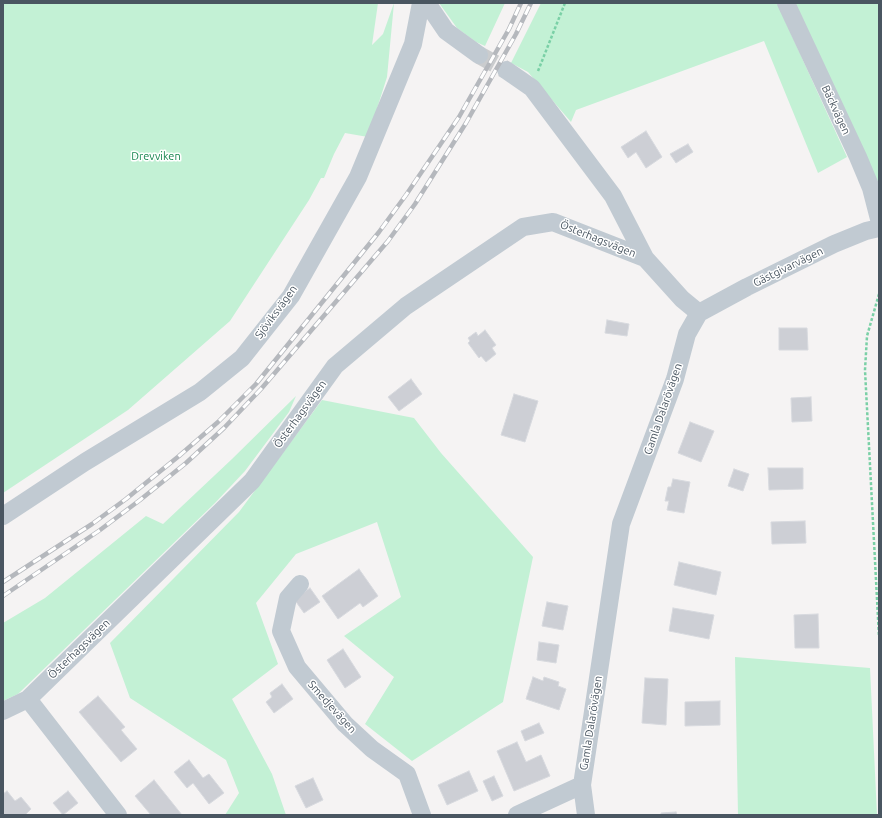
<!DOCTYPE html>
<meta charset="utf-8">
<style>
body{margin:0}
#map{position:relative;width:882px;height:818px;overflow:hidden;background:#f5f3f3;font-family:Ubuntu,sans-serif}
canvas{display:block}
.frame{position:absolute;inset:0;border:4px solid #4a5661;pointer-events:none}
</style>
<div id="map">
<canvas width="882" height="818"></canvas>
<div class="frame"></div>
</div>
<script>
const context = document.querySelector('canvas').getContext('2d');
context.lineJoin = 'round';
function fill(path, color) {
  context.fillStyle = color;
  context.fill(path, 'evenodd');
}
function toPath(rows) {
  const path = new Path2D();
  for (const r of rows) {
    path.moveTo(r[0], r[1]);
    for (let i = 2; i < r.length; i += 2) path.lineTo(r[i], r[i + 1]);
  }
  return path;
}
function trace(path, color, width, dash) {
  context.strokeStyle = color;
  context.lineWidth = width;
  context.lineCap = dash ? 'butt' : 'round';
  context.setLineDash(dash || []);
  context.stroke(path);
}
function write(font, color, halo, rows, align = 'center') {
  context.font = font + ' Ubuntu,sans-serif';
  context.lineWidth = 3;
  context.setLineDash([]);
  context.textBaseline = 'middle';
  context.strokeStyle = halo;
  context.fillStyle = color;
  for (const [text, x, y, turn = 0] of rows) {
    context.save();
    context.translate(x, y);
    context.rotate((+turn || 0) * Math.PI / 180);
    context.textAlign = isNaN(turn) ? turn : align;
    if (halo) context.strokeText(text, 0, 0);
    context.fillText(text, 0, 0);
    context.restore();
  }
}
fill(toPath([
 [3,3,378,3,372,45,383,34,394,3,387,77,368,137,345,133,334,154,324,178,321,178,309,200,230,321,128,410,3,493],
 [439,3,505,3,485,46,476,42,457,28],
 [541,3,777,3,847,157,818,173,764,41,576,110,571,122,528,72,511,63],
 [795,3,879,3,879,189],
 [296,396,289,412,245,471,215,503,18,694,3,701,3,623,45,598,146,516,163,524,232,459],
 [322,400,414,418,441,453,533,557,503,702,412,761,365,724,394,677,344,636,401,597,377,522,296,554,256,603,278,664,232,699,272,774,286,815,225,815,239,793,226,760,130,698,110,643,239,512],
 [735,657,870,668,877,815,738,815]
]), '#c3f1d5');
const building = toPath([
 [646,131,662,157,646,168,636,152,628,158,621,147,646,131],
 [688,144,693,152,676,163,670,154,688,144],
 [607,320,629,324,627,336,605,333,607,320],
 [779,328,807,328,808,350,779,350,779,328],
 [485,330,496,345,492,348,496,354,486,362,481,356,479,358,468,343,470,341,468,338,476,332,478,336,485,330],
 [411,379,422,394,399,411,388,397,411,379],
 [514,394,538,401,525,442,501,435,514,394],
 [811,397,812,421,792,422,791,398,811,397],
 [690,422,714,431,701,462,678,453,690,422],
 [768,468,803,468,803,489,769,490,768,468],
 [734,469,749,474,743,491,728,486,734,469],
 [673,479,690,482,684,513,667,510,669,501,665,501,668,487,671,487,673,479],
 [805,521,806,543,772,544,771,522,805,521],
 [679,562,721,572,716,595,674,585,679,562],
 [359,569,378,596,363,607,360,603,338,619,322,596,359,569],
 [310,588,320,602,304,613,294,599,310,588],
 [547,602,568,606,563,630,542,626,547,602],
 [673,608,714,615,709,639,669,631,673,608],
 [818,614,819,648,795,648,794,615,818,614],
 [539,642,559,645,556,663,537,660,539,642],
 [343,649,361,677,345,688,327,660,343,649],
 [533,677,543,681,544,677,559,682,558,686,566,689,559,710,526,699,533,677],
 [645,678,668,679,666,725,642,723,645,678],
 [282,684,293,699,274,713,266,702,272,697,270,693,282,684],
 [98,696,125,727,121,730,137,749,121,762,79,712,98,696],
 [720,701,720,725,685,726,685,702,720,701],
 [539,723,544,733,525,741,521,731,539,723],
 [517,742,526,762,541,755,550,776,514,791,497,751,517,742],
 [189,760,203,778,209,774,224,793,209,804,193,783,187,788,174,772,189,760],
 [469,771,478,791,447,805,438,785,469,771],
 [494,776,503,796,492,801,483,781,494,776],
 [313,778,323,800,306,808,295,786,313,778],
 [154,780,182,815,151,815,135,796,154,780],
 [7,791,15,801,21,797,31,809,26,814,27,815,4,815,3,814,3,794,7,791],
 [68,791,78,803,63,815,53,803,68,791],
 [676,812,677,815,661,815,661,813,676,812]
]);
fill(building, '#cdcfd5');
trace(building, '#d7d9de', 1);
trace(toPath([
 [479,55,506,70]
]), '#caccce', 18, [18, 9]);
trace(toPath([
 [538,71,565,3],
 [879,294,867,336,865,370,879,637]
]), '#7ad0a6', 2.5, [3, 2]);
trace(toPath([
 [427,3,446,31,479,55],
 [786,3,858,157,871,188,879,219],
 [506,70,532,88,613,196,645,258,682,299,699,313],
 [699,313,747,287,834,244,866,231,879,228],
 [3,516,85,462,200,392,242,358,291,296,358,177,413,44,421,3],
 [300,584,288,598,281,631,297,667,345,724,372,749,407,774,422,815],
 [28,699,118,815],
 [3,711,28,699,252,481,335,366,406,306,523,227,553,222,645,258],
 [517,815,582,785],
 [586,815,582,785,621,524,675,379,687,334,699,313]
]), '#c1cad2', 18);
const rail = toPath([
 [3,582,92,524,126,499,179,456,218,422,256,384,379,232,406,195,459,117,509,29,521,3],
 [3,596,100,530,140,500,186,463,224,428,261,389,388,241,415,204,466,123,516,34,531,3]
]);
trace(rail, '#b5b8bd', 4.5);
trace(rail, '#fff', 3, [9]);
write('11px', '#4a5661', '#fff', [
 ["Bäckvägen",836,110,65],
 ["Österhagsvägen",598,239,22],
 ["Gästgivarvägen",788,267,-26],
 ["Sjöviksvägen",276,312,-54],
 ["Gamla Dalarövägen",663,409,-71],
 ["Österhagsvägen",300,414,-54],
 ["Österhagsvägen",79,649,-44],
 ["Smedjevägen",332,707,48],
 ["Gamla Dalarövägen",591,723,-81]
]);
write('11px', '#17864f', '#fff', [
 ["Drevviken",156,156]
]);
</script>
